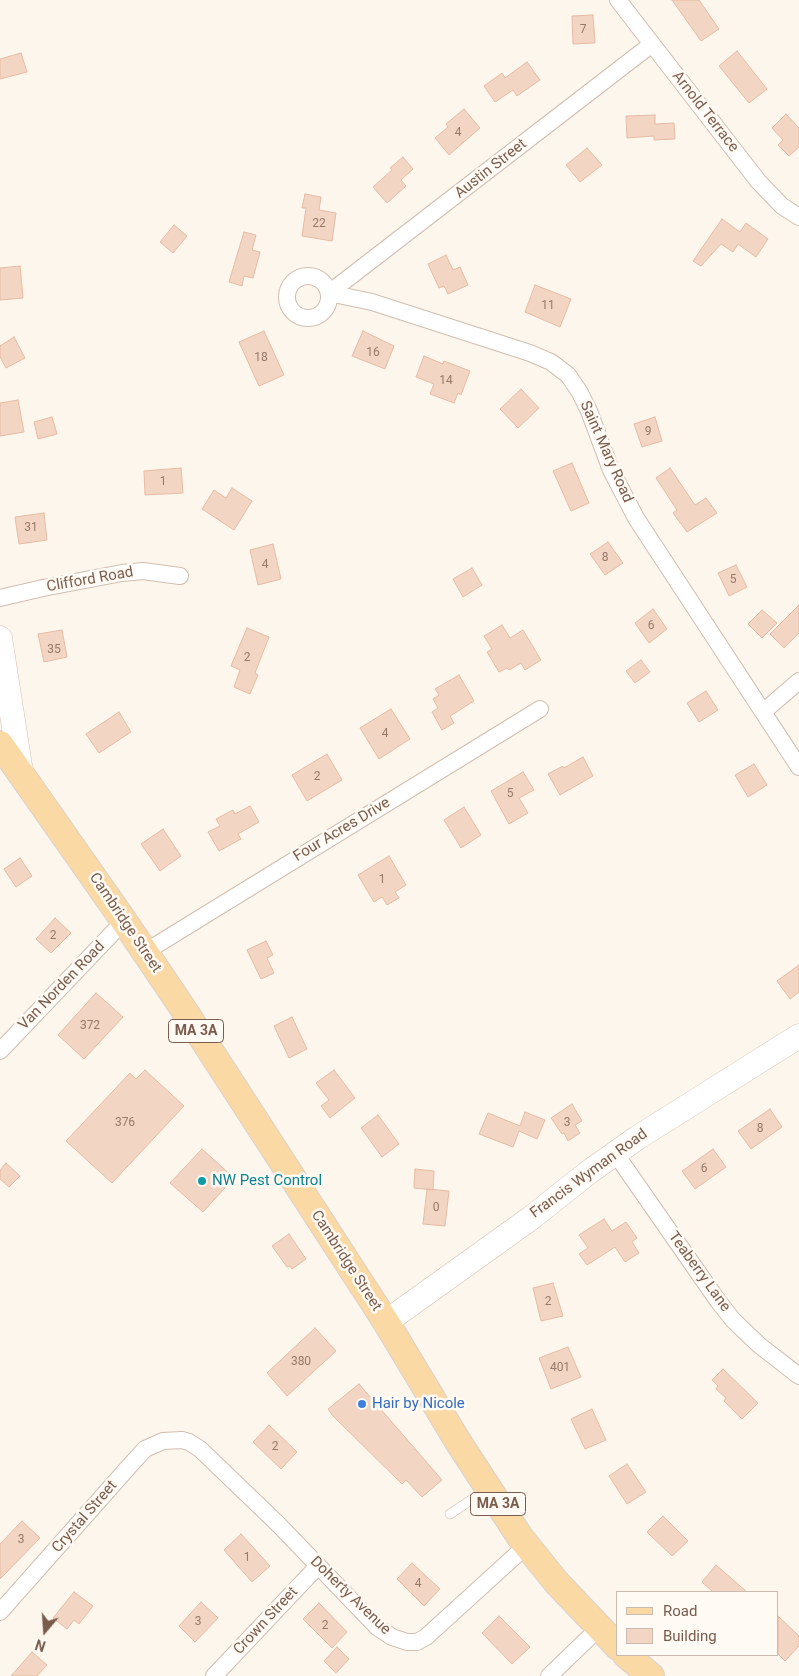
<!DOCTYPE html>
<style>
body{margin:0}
#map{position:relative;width:799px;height:1676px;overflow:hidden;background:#fdf6ec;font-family:Roboto,sans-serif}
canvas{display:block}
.legend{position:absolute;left:616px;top:1591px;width:162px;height:65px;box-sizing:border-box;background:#fffaf3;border:1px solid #cabbb1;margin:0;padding:6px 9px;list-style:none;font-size:15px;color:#7a5c4d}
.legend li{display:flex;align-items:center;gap:10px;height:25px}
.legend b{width:25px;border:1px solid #cabbb1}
.north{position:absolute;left:20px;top:1606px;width:50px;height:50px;-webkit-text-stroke:4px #fffaf3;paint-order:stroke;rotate:198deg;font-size:14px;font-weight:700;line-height:20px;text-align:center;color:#7a5c4d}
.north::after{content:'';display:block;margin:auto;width:18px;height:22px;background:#7a5c4d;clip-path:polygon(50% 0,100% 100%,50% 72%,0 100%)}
</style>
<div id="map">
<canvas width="799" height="1676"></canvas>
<ul class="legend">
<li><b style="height:6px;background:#fbd9a5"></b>Road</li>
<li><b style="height:14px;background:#f3d5c3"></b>Building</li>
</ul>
<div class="north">N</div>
</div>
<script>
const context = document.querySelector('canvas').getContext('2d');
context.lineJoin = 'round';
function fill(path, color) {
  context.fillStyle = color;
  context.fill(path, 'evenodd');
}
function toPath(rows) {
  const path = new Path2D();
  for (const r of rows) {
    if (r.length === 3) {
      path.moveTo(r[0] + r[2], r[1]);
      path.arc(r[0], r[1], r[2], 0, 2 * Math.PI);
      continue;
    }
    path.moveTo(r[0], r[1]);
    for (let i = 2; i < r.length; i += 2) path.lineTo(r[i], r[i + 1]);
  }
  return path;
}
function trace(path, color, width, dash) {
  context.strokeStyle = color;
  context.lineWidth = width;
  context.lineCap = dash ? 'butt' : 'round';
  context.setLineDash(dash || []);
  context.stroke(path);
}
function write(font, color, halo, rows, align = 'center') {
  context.font = font + ' Roboto,sans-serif';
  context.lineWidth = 5;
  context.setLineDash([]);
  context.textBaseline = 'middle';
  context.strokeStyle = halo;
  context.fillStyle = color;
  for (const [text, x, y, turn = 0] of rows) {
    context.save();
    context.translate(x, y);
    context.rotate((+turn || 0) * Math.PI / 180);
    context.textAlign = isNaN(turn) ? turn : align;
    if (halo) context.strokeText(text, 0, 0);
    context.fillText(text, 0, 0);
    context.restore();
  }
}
const building = toPath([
 [672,0,699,0,719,29,701,41,672,0],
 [593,15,595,43,573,44,572,16,593,15],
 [737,51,767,89,749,103,719,66,737,51],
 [21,53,27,72,0,79,0,59,21,53],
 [527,62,540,80,517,96,513,90,495,102,484,86,502,73,505,78,527,62],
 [464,109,480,128,449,155,435,138,448,127,446,124,464,109],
 [786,114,799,128,799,147,789,156,778,145,783,140,772,128,786,114],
 [655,115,655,124,674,123,675,139,654,140,654,136,627,138,626,116,655,115],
 [587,148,602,165,580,182,566,165,587,148],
 [403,157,413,169,401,180,406,186,387,203,373,187,392,170,390,168,403,157],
 [305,194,321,197,319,210,336,213,332,241,302,236,306,208,302,208,305,194],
 [722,219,740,232,746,223,768,239,756,257,738,244,733,252,721,244,701,266,693,261,722,219],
 [174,225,187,236,173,253,160,242,174,225],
 [244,232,256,235,252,250,260,252,253,278,244,276,242,286,229,282,244,232],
 [446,255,453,270,460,267,468,285,448,294,444,286,439,288,428,264,446,255],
 [20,266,23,298,0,300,0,268,20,266],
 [535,285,571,299,560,327,525,312,535,285],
 [264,331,284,375,259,386,239,342,264,331],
 [363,331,394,346,385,369,352,356,363,331],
 [14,337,25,358,6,368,0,357,0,346,14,337],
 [424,356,443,364,444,361,470,371,461,395,458,393,454,403,430,394,434,384,416,377,424,356],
 [521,389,539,408,518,428,500,409,521,389],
 [18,400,24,432,0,436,0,403,18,400],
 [52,417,57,434,38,439,34,422,52,417],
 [655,417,662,441,642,447,634,424,655,417],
 [572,463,589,503,571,511,553,471,572,463],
 [181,468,183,493,145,495,144,471,181,468],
 [670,468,695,505,706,498,717,513,687,532,673,513,677,510,656,478,670,468],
 [232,488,252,501,234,530,202,509,214,490,226,498,232,488],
 [44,513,47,540,19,544,15,517,44,513],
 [608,542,623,563,605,575,590,554,608,542],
 [273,544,281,579,258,585,250,550,273,544],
 [736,565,747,587,729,596,718,573,736,565],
 [472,568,482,585,463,597,453,579,472,568],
 [799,605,799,633,784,648,770,634,799,605],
 [653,609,667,629,649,643,635,623,653,609],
 [762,610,777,623,762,638,748,624,762,610],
 [502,625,510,638,523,630,541,660,525,670,521,663,509,670,507,668,499,672,487,652,492,649,484,636,502,625],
 [247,628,269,637,255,673,258,675,250,694,234,687,240,670,231,666,247,628],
 [62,630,67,657,44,662,38,634,62,630],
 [641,660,650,672,635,683,626,671,641,660],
 [459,675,474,701,450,716,454,723,442,730,432,712,438,708,433,699,439,695,435,689,459,675],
 [706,691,718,710,699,722,687,703,706,691],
 [391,709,410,739,379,759,360,728,391,709],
 [119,712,131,732,99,753,86,734,119,712],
 [327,754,342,780,307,801,292,775,327,754],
 [583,757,593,776,560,795,548,774,563,766,564,768,583,757],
 [754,764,767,785,748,797,735,775,754,764],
 [523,772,534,790,519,798,528,813,509,824,491,791,523,772],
 [250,806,259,822,238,834,241,839,219,851,208,832,220,826,216,819,233,810,235,814,250,806],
 [464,807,481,835,461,848,444,820,464,807],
 [163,829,181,856,160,871,141,844,163,829],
 [389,856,406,885,395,892,399,898,387,905,382,897,374,902,358,875,389,856],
 [20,858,32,876,16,887,4,869,20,858],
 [55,918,71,933,51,953,36,939,55,918],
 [266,941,273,955,267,958,274,973,261,979,247,950,266,941],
 [799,965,799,992,790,999,777,981,799,965],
 [96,993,123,1017,84,1059,58,1035,96,993],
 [292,1017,307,1049,289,1058,274,1026,292,1017],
 [145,1070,184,1106,112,1183,66,1141,130,1073,136,1079,145,1070],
 [334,1070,355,1098,330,1118,321,1106,329,1100,316,1083,334,1070],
 [572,1104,582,1121,575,1125,580,1133,568,1141,564,1133,562,1134,551,1118,572,1104],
 [770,1109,782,1127,751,1149,738,1131,770,1109],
 [525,1112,545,1120,537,1139,519,1131,513,1147,479,1134,488,1113,520,1126,525,1112],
 [378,1115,399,1144,382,1157,361,1128,378,1115],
 [202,1149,234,1178,203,1212,170,1183,202,1149],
 [713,1149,726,1167,695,1189,682,1171,713,1149],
 [6,1163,20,1176,9,1187,0,1179,0,1170,6,1163],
 [415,1169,434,1171,433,1190,414,1188,415,1169],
 [427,1189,449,1191,445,1226,423,1224,427,1189],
 [604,1219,612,1231,626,1222,637,1238,632,1242,639,1253,625,1262,615,1247,587,1265,579,1254,588,1248,579,1235,604,1219],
 [289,1234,306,1259,292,1269,290,1266,287,1267,272,1246,289,1234],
 [553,1283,563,1316,541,1321,533,1288,553,1283],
 [315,1328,336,1351,287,1396,267,1373,315,1328],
 [568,1347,581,1377,551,1389,539,1358,568,1347],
 [723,1369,758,1403,742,1419,724,1401,726,1398,716,1389,718,1386,712,1380,723,1369],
 [359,1384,442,1480,422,1497,406,1480,402,1484,333,1416,328,1409,359,1384],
 [592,1409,606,1440,585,1449,571,1419,592,1409],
 [269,1425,297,1452,281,1469,253,1442,269,1425],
 [627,1464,646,1492,627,1504,609,1476,627,1464],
 [663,1516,688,1541,672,1556,647,1532,663,1516],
 [22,1521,40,1538,0,1579,0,1544,22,1521],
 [241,1534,270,1566,252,1582,224,1550,241,1534],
 [412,1563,440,1589,424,1606,397,1579,412,1563],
 [716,1565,747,1592,713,1592,702,1582,716,1565],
 [74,1592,93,1606,79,1624,74,1620,67,1629,53,1618,74,1592],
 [201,1602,218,1618,195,1642,179,1626,201,1602],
 [319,1603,347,1632,332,1648,303,1619,319,1603],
 [499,1616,530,1647,512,1664,482,1633,499,1616],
 [778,1616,799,1636,799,1646,785,1661,778,1654,778,1616],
 [337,1647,349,1659,336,1673,324,1661,337,1647],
 [32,1652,47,1665,37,1676,11,1676,32,1652]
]);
fill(building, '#f3d5c3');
trace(building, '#e6bba3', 1);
const lane = toPath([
 [450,1514,486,1490]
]);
const street = toPath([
 [618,0,758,181,782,206,799,217],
 [308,297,21],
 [329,293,372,302,530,353,551,362,568,375,579,391,589,411,611,470,636,518,799,767],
 [329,293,652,44],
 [0,598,43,588,122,573,143,571,180,576],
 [763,712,799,681],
 [145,952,540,709],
 [0,1051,124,921],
 [615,1153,718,1301,733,1320,759,1345,799,1376],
 [0,1612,133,1462,145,1449,163,1441,182,1440,189,1442,200,1449,279,1525,377,1627,392,1637,407,1642,417,1642,426,1637,526,1546],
 [214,1676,318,1566],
 [549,1676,599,1628]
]);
const secondary = toPath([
 [0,638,21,772],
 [386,1322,531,1218,589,1172,637,1138,799,1036]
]);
const primary = toPath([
 [0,744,124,921,182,1007,386,1322,457,1440,520,1537,557,1583,618,1647],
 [626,1655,651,1676]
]);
trace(lane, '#d1beb0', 10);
trace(street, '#d1beb0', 18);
trace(secondary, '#d6c0b0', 25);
trace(primary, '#dad1cd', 28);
trace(lane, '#fff', 9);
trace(street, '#fff', 16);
trace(secondary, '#fff', 24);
trace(primary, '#fbd9a5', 26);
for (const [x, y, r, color] of [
 [202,1181,5,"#0f9aa8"],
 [362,1404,5,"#3f7fe0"]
]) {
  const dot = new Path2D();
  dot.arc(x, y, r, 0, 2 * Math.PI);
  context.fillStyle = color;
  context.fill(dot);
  trace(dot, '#fffaf3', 2);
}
write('12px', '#987a6a', null, [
 ["7",583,30],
 ["4",458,133],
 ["22",319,224],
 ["11",548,306],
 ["16",373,353],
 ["18",261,358],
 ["14",446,381],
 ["9",648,432],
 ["1",163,482],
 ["31",31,528],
 ["8",605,558],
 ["4",265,565],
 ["5",733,580],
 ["6",651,626],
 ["35",54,650],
 ["2",247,658],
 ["4",385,734],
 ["2",317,777],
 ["5",510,794],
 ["1",382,880],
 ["2",53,936],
 ["372",90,1026],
 ["376",125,1123],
 ["3",567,1123],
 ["8",760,1129],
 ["6",704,1169],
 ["0",436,1208],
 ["2",548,1302],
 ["380",301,1362],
 ["401",560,1368],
 ["2",275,1447],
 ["3",21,1540],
 ["1",247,1558],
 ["4",418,1584],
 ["3",198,1622],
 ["2",325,1626]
]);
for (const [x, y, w] of [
 [196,1031,55],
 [498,1504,55]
]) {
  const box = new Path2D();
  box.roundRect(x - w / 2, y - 11.5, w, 23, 4);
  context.fillStyle = '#fffaf3';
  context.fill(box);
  trace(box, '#7a5c4d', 1);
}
write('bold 14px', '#7a5c4d', null, [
 ["MA 3A",196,1031],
 ["MA 3A",498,1504]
]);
write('15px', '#7a5c4d', '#fffaf3', [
 ["Arnold Terrace",705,112,52],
 ["Austin Street",491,169,-38],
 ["Saint Mary Road",606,452,66],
 ["Clifford Road",90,580,-10],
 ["Four Acres Drive",342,830,-31],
 ["Cambridge Street",125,923,56],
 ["Van Norden Road",62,986,-46],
 ["Francis Wyman Road",589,1174,-36],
 ["Cambridge Street",346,1261,57],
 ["Teaberry Lane",699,1272,54],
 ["Crystal Street",85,1517,-49],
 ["Doherty Avenue",350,1596,44],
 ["Crown Street",266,1621,-47]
]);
write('15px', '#0d838f', '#fffaf3', [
 ["NW Pest Control",212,1181]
], 'left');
write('15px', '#366cbe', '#fffaf3', [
 ["Hair by Nicole",372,1404]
], 'left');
</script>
